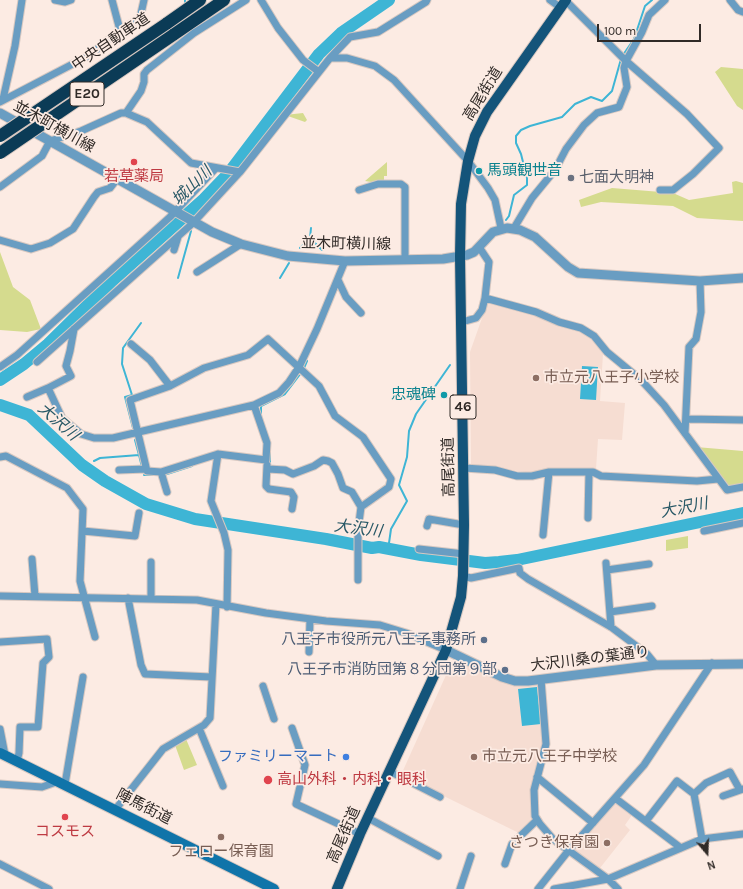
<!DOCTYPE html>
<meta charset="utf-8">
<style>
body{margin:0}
#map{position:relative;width:743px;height:889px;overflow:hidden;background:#fcebe3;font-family:Karla,sans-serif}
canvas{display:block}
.north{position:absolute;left:687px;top:833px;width:40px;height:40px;-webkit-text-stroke:3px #fcebe3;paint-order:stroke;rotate:161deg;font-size:11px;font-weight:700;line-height:16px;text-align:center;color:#302a27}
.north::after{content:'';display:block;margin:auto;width:14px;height:18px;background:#302a27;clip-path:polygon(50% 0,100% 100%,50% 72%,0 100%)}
.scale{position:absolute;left:597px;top:24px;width:104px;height:18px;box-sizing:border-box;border:2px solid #302a27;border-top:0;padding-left:5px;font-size:12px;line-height:14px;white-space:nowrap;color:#302a27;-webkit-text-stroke:3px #fcebe3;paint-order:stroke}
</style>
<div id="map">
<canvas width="743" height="889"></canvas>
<div class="north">N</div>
<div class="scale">100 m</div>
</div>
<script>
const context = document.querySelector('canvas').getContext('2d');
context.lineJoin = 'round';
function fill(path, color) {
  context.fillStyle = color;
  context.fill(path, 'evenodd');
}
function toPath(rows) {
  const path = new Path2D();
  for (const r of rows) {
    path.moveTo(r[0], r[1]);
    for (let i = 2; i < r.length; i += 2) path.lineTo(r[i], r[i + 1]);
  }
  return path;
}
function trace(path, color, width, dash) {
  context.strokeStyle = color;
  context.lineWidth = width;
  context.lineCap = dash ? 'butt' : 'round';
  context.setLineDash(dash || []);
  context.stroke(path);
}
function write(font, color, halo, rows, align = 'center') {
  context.font = font + ' Karla,"Noto Sans JP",sans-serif';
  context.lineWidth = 3.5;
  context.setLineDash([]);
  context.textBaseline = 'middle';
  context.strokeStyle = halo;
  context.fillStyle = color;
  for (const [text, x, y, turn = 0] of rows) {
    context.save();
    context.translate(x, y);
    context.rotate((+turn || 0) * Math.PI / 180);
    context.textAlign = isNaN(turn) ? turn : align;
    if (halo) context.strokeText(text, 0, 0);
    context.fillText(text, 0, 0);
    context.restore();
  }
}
fill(toPath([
 [491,303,535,315,556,325,578,331,587,335,595,342,603,354,600,401,625,403,622,440,598,439,596,469,551,469,533,473,471,465,470,352,487,304],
 [455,661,502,681,535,683,538,687,544,744,531,788,530,805,534,821,521,834,401,775,451,664],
 [618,803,632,815,625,825,630,830,600,868,596,869,575,852,575,848,613,804]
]), '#f6ddd2');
fill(toPath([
 [721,67,743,69,743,110,737,106,715,72],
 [303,113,307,120,305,122,285,115],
 [387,162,387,176,384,176,384,184,365,181],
 [736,181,743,183,743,221,697,218,673,206,601,202,581,207,579,200,612,188,673,193,689,200,733,193,732,182],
 [0,252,13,287,30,300,41,329,27,332,0,330],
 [696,447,743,451,743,487,727,490],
 [688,536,688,548,666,551,666,540],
 [186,739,197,765,184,770,175,745]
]), '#d5db8e');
fill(toPath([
 [582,366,598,367,596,400,580,399],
 [537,687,541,724,522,726,518,689]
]), '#3eb5d5');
trace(toPath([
 [185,0,185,2],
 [623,55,634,39,645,6,652,0],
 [506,220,509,216,514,195,527,185,527,178,521,154,516,143,516,136,521,130,530,126,562,117,575,104,591,97,602,101,612,91,621,59],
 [310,238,311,228],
 [300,248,310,238,322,250],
 [178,278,191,231],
 [280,278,289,263],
 [304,368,307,361],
 [261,417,261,406,285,394,301,373],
 [133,428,125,397,132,395,122,364,123,348,141,323],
 [270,452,270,462],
 [139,455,142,467],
 [94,461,100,458,139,455,135,440],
 [84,467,89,464],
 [144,475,158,475],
 [164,475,192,466],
 [388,550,391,529,407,501,399,485,407,457,409,431,416,414,450,365]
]), '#3eb5d5', 2);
trace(toPath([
 [0,380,24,364,48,344,112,281,204,199,228,174,319,54,341,33,389,0],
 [0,405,29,415,82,465,105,481,146,504,195,519,326,539,372,548,379,547,421,555,485,563,499,562,517,560,743,513]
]), '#3eb5d5', 12);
const minor = toPath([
 [55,0,65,2,71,0],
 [112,0,120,30],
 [261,0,278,28,303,60,319,72],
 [550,0,561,8],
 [730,0,738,10,743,12],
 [566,1,626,61,687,114,719,148,693,174,673,190,660,190],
 [330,58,347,58,375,66,394,80,468,161,488,188,495,200,501,228],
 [3,99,15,46,22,0],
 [0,102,90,55,120,30,140,18,144,0],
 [126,113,141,91,144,82,144,74,147,70,194,33,246,0],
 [0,187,42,156,50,141,81,131,121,113,126,113,147,122,191,163,240,172,330,58,350,37,378,32,426,2,427,0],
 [359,190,378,184,401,184,405,187,405,258],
 [514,228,532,198,555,170,566,149,584,125,597,113,619,107,627,87,624,68,626,61,642,32,649,15,665,0],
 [0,240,31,249,50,243,73,229,94,197,98,192,110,188,117,179],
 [174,250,178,237],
 [197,272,241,244],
 [338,280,346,297,361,313],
 [485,298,536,312,559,322,581,328,594,336,607,352,641,380,664,405,727,490,743,487],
 [462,322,476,318,482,310,485,298,489,262,479,247],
 [74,329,70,351,66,366,71,376,48,388,62,418,81,434,94,438,113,438,254,405,279,393,289,382,299,367,317,329,345,261],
 [131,344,150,360,170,386],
 [37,362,193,223,240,172],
 [0,367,17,355,170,217,216,168],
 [27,397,48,388],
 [254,405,267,443,266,460,218,454,161,472,147,471,130,400,170,386,204,368,248,355,268,339,319,386,335,416,363,437,391,479,389,487,361,507,352,492,343,488,338,474,332,463,328,461,323,460,314,466,293,474,285,470,268,469],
 [687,419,743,420],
 [685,433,689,347,696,339,701,312,700,281],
 [218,454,211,501,224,533,228,550,227,607],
 [0,457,6,456,67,488,83,509,80,581,95,637],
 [267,465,266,486,269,489,291,492,294,497,292,509],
 [464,468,495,470,517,476,532,476,549,472,593,472,601,476,697,481,718,479],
 [119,470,146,469],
 [161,472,167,492],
 [588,518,589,472],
 [427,526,429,519,464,525],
 [83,531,135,536,139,513],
 [704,531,743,523],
 [543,535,549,472],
 [419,549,464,554],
 [32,559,35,596],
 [606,563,611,627],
 [607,570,649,564],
 [463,576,471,578,519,568,520,573,528,579,611,627,647,654,656,665],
 [358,580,358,530,361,507],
 [0,596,197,600,266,613,326,621,380,625,406,633,446,650],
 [128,598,141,665,145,674,211,677],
 [151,598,151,562],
 [610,612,652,606],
 [0,642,47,639,49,657,43,663,38,727,20,727,19,753,17,761],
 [309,652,310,619],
 [541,679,546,744,534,790,535,816,540,824,553,839,608,879,618,889],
 [263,686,274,719],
 [199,728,223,786],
 [292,728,305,765,296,804,360,834],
 [0,729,5,755],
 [389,771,440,797],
 [537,777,593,823],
 [0,784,42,787,59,781],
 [65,784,83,677],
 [694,794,706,783,730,772,740,790],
 [723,796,743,789],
 [615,798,681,848],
 [115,810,163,749,204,725,210,718,216,604],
 [368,818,438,856],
 [646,821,677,781,694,794,702,839],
 [0,864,49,889],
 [505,864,512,844,537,820],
 [460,889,471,856],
 [538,889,569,850,644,765,712,663],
 [554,889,608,879,702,839,743,834]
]);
const tertiary = toPath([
 [0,113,212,232,241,244,288,256,345,261,443,259,467,255,474,252,493,232,507,228,520,230,535,237,568,267,578,273,700,281,743,278],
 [446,650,502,677,515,681,528,681,656,665,743,664]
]);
const secondary = toPath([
 [0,753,274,889]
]);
const primary = toPath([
 [337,889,360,834,446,650,461,597,463,576,464,525,460,256,461,204,468,161,475,136,487,112,566,0]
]);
const motorway = toPath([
 [166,24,200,0],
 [173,35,224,0]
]);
trace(minor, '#d7c8c1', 9);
trace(tertiary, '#d7c8c1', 11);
trace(secondary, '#d7c8c1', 12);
trace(primary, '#d7c8c1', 12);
trace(motorway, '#d7c8c1', 14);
trace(minor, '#699dc2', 7);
trace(tertiary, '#699dc2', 9);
trace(secondary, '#1074a9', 10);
trace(primary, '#14547a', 10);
trace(motorway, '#0b3b56', 12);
const motorwayBridge = toPath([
 [0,136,166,24],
 [0,153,173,35]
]);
trace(motorwayBridge, '#d7c8c1', 14, []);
trace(motorwayBridge, '#0b3b56', 12);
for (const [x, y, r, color] of [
 [134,162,4,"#e0444e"],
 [479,171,4,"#0f9aa8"],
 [571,178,4,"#6b7280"],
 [536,378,4,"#8d6e63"],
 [444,395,4,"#0f9aa8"],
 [484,640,4,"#5c6f8a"],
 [505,670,4,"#5c6f8a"],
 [346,757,4,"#3f7fe0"],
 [474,757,4,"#8d6e63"],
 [268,780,5,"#e0444e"],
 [65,817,4,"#e0444e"],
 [221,837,4,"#8d6e63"],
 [607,843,4,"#8d6e63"]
]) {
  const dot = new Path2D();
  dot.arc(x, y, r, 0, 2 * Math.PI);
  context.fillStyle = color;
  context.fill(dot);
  trace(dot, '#fcebe3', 1.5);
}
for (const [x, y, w] of [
 [87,94,34],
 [463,407,26]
]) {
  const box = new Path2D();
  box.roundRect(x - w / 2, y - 12, w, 24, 3);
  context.fillStyle = '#fcebe3';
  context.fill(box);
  trace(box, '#302a27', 1);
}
write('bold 14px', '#302a27', null, [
 ["E20",87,94],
 ["46",463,407]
]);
write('15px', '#302a27', '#fcebe3', [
 ["中央自動車道",111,42,-34],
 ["高尾街道",483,94,-58],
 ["並木町横川線",54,127,29],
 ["並木町横川線",346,244,1],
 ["高尾街道",449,467,-91],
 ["大沢川桑の葉通り",590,659,-7],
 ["陣馬街道",144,807,27],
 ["高尾街道",344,835,-66]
]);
write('15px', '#0d838f', '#fcebe3', [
 ["馬頭観世音",487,171],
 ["忠魂碑",436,395,"right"]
], 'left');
write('15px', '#be3a42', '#fcebe3', [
 ["若草薬局",134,177],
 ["高山外科・内科・眼科",277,780,"left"],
 ["コスモス",65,832]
]);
write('15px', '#5b616d', '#fcebe3', [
 ["七面大明神",579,178]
], 'left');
write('15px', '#785e54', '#fcebe3', [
 ["市立元八王子小学校",544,378],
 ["市立元八王子中学校",482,757],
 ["さつき保育園",599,843,"right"],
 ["フェロー保育園",221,852,"center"]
], 'left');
write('15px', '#4e5e75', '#fcebe3', [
 ["八王子市役所元八王子事務所",476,640],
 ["八王子市消防団第８分団第９部",497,670]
], 'right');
write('15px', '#366cbe', '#fcebe3', [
 ["ファミリーマート",338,757]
], 'right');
write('italic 16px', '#285866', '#fcebe3', [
 ["城山川",192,186,-44],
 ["大沢川",58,422,41],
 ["大沢川",684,508,-11],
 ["大沢川",358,529,7]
]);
</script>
